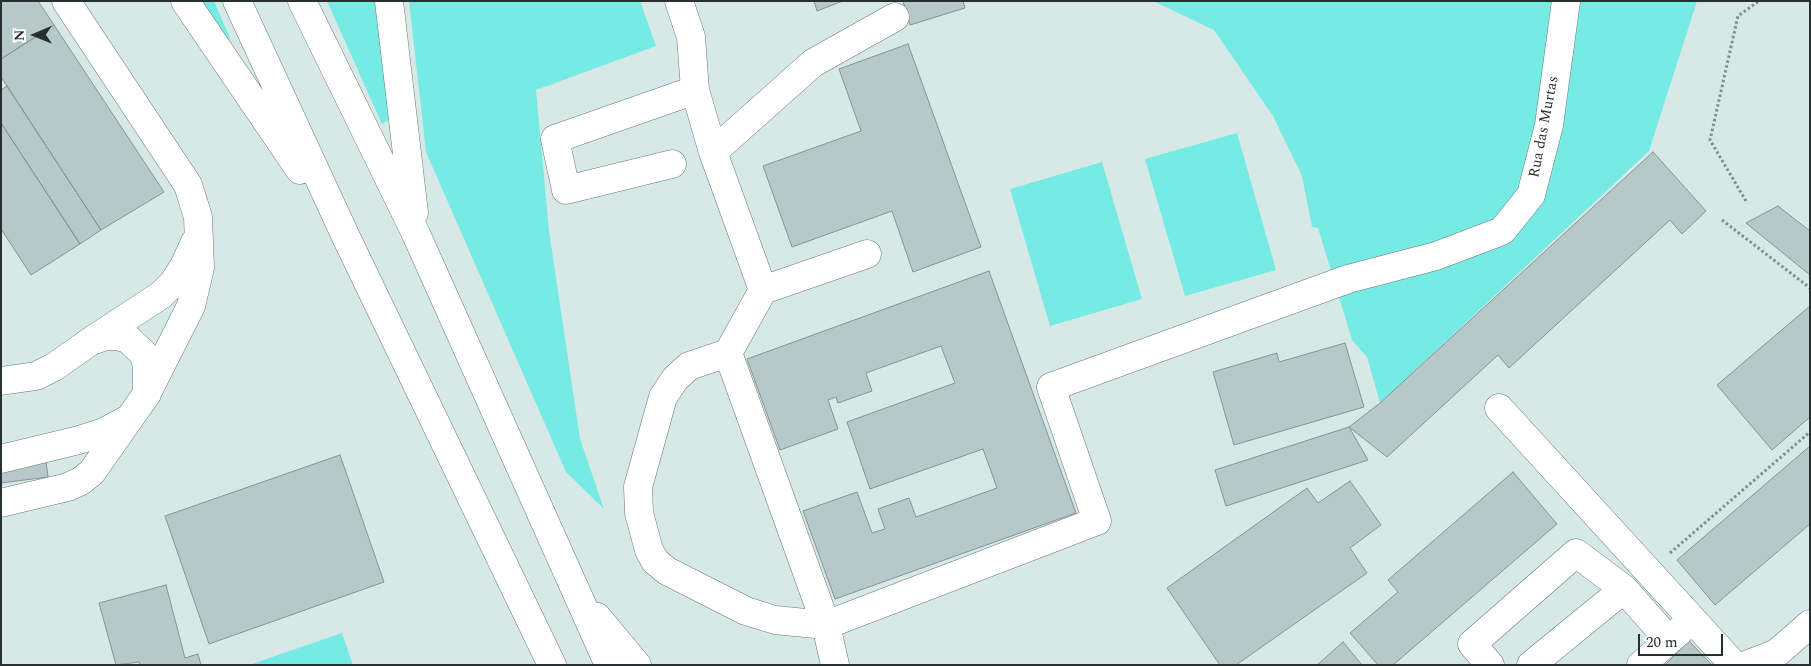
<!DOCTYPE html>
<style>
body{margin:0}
#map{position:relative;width:1811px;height:666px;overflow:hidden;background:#d6e9e7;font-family:Spectral,serif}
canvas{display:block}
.frame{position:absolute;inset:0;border:2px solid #282f2f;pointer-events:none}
.north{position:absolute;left:10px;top:10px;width:50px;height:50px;-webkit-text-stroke:4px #fff;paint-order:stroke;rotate:269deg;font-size:14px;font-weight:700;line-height:20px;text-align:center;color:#282f2f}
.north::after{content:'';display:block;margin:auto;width:18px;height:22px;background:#282f2f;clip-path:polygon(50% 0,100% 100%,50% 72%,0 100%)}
.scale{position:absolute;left:1638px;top:634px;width:85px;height:22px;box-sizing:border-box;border:2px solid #282f2f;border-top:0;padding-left:6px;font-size:15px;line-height:18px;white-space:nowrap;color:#282f2f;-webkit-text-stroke:4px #fff;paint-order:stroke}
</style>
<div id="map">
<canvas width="1811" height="666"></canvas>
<div class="frame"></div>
<div class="north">N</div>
<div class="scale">20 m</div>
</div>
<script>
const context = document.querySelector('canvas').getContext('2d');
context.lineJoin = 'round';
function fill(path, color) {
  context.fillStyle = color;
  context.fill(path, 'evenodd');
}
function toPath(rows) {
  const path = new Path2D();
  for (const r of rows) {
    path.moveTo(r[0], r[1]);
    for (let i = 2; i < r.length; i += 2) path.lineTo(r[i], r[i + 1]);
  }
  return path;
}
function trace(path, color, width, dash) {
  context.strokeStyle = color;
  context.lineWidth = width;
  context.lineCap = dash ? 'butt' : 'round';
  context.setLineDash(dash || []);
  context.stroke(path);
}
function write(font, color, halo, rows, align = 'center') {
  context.font = font + ' Spectral,serif';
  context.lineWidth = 4;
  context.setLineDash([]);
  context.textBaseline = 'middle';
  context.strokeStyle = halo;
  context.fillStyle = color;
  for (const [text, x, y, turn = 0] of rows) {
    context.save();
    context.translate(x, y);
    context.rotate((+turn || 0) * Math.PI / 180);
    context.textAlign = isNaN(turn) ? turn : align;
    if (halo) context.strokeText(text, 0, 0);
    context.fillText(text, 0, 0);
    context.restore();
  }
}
fill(toPath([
 [201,1,214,1,230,38,228,43],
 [327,1,376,1,389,120,382,124],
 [409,1,640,1,656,46,536,90,549,231,580,439,604,509,566,472,426,152],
 [1153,1,1697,1,1649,151,1380,403,1367,357,1352,340,1318,228,1312,227,1302,176,1273,116,1214,30],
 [1237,133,1276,270,1185,296,1145,159],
 [1102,162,1142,299,1050,326,1010,189],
 [342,633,353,665,249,665]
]), '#75ebe4');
const building = toPath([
 [1,1,38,1,54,25,1,59,1,1],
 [814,1,843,1,817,11,814,1],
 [903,1,963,1,965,8,910,25,903,1],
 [54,25,164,192,101,230,1,77,1,59,54,25],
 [908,44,981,247,913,272,892,211,792,247,763,166,861,131,839,69,908,44],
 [7,86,101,230,80,244,1,123,1,90,7,86],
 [1,123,80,244,31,275,1,229,1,123],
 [1653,152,1706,211,1682,234,1670,220,1509,368,1498,355,1387,457,1349,427,1380,403,1653,152],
 [1778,206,1810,231,1810,275,1746,223,1778,206],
 [989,271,1076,513,835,599,803,511,857,492,872,533,885,529,878,509,909,498,916,517,997,488,983,449,870,489,847,422,955,383,941,346,866,373,872,391,838,403,836,397,828,400,838,429,780,450,747,359,989,271],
 [1810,306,1810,417,1772,450,1717,385,1810,306],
 [1345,343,1364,407,1234,445,1213,372,1277,353,1279,362,1345,343],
 [1349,427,1368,460,1226,506,1215,470,1349,427],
 [1810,446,1810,524,1715,605,1677,560,1810,446],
 [45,453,48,477,1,483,1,463,45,453],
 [340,455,384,582,209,644,165,516,340,455],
 [1513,472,1557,524,1393,665,1378,665,1350,633,1398,592,1388,580,1513,472],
 [1350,481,1381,525,1350,548,1367,573,1236,665,1220,665,1167,588,1307,488,1318,503,1350,481],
 [166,585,185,658,198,654,201,665,140,665,139,662,116,665,99,603,166,585],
 [1689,641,1712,665,1665,665,1689,641],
 [1343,642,1362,665,1317,665,1343,642]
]);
fill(building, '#b6c8c7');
trace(building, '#839493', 1);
const minor = toPath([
 [679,1,691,37,695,90],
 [713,152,813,63,895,17],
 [672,164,566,190,555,139,695,90,713,152,763,290,728,353,826,625,775,620,746,611,667,571,655,561,649,550,639,513,638,487,663,397,675,379,689,366,728,353],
 [763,290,867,254],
 [94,339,161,295,174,282,184,266,195,242],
 [1,381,36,376,54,367,91,341,106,336,117,336,128,339,143,353,147,365,147,394],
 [1499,408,1734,665],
 [1,459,79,440,104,432,130,418],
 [1,503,68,487,81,481,92,472,146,395,191,306,200,268,198,217,188,185,66,1],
 [835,665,826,625,1097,521,1051,387,1348,279,1436,256,1502,231,1531,195,1549,125,1566,1],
 [1490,665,1472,644,1576,553,1624,589,1669,640],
 [1531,665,1624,589],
 [1641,665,1684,627],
 [1746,665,1777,653,1810,624]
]);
const highway = toPath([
 [185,1,300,170],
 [237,1,346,237,552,665],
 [302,1,416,234,609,665],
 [389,1,414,213],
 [597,617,637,665]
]);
trace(minor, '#687877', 29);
trace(highway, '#687877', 29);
trace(toPath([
 [1746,201,1710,140,1738,16,1759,1],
 [1722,220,1810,288],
 [1670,553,1810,432]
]), '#818e8d', 3, [2.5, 2.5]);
trace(minor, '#fff', 28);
trace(highway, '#fff', 28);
write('15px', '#282f2f', '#fff', [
 ["Rua das Murtas",1545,127,-79]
]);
</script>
